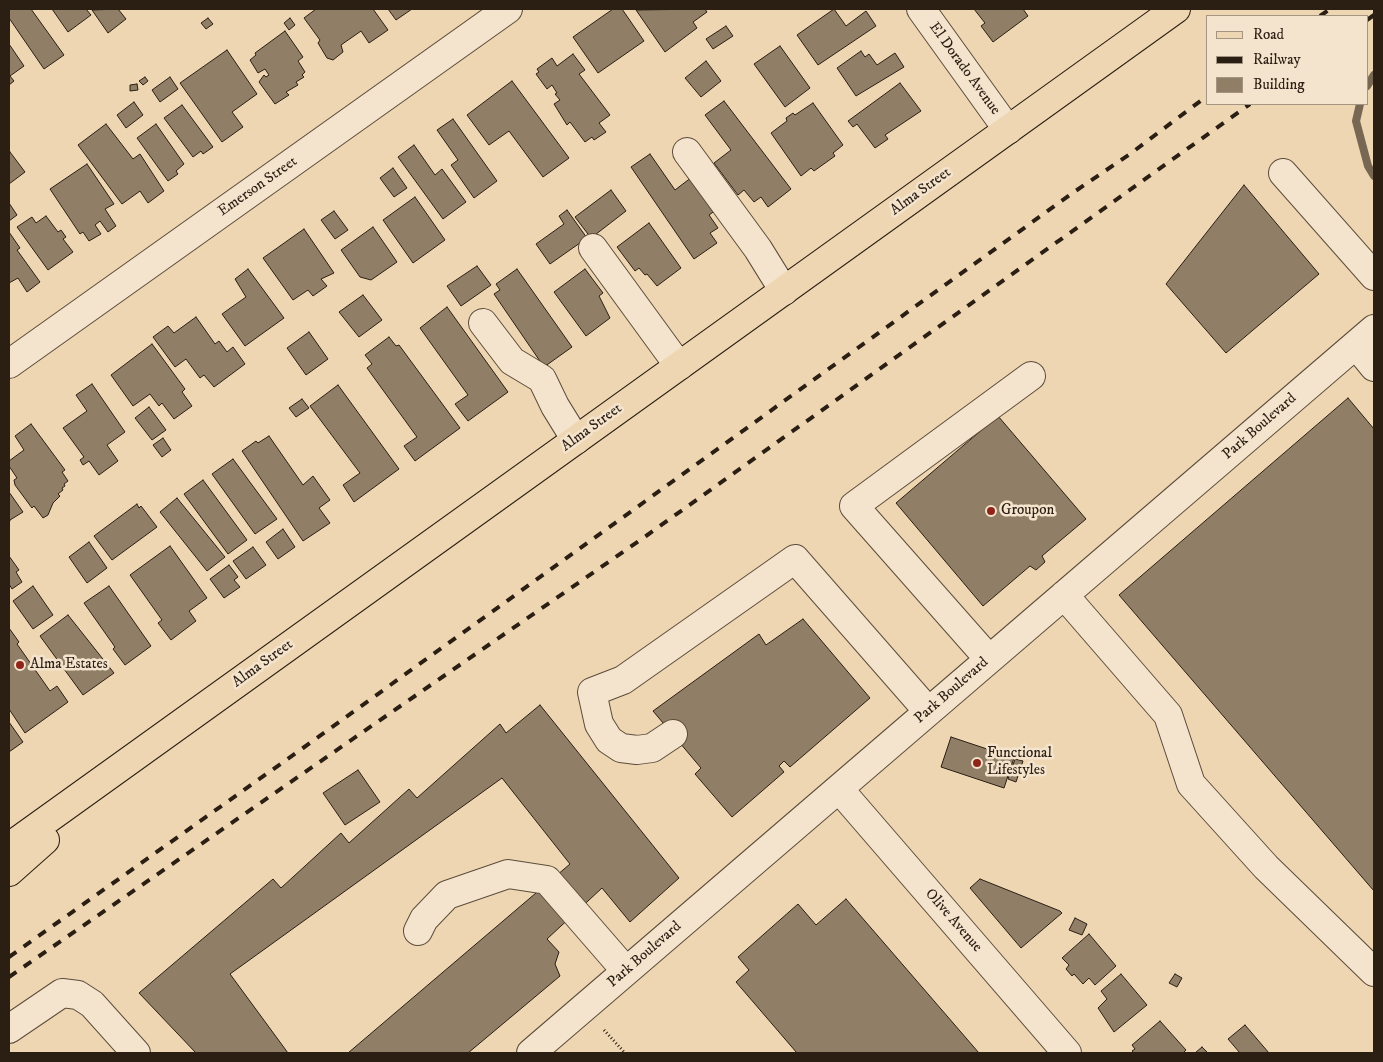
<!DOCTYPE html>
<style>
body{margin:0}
#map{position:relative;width:1383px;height:1062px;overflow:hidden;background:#eed6b2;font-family:"IM FELL DW Pica",serif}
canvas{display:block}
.frame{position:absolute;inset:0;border:10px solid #2b1e13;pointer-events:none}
.legend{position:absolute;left:1206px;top:15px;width:162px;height:90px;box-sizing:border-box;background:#f4e4cd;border:1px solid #a49583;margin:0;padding:6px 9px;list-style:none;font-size:15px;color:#2b1e13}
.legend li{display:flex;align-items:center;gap:10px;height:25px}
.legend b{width:25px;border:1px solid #a49583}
</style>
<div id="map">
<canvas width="1383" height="1062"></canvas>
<div class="frame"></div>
<ul class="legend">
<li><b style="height:6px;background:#eed6b2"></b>Road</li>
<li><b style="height:6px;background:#2b1e13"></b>Railway</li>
<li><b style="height:14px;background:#907e66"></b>Building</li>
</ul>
</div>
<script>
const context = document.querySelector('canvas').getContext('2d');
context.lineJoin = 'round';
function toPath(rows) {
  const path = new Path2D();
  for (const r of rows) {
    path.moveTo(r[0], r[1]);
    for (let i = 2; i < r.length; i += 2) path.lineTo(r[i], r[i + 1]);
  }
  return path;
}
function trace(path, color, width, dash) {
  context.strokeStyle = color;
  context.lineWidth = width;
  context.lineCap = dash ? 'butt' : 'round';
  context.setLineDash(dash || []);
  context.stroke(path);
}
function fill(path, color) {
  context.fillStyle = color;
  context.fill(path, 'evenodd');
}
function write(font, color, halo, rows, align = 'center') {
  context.font = font + ' "IM FELL DW Pica",serif';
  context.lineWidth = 5;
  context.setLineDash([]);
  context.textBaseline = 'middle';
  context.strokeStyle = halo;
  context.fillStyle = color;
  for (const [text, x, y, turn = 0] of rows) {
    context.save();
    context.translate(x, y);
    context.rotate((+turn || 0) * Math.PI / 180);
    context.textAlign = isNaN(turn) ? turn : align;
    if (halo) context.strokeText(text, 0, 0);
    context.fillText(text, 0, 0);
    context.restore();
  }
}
trace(toPath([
 [1367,86,1374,75],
 [1360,104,1356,121,1368,166,1374,176]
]), '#786752', 8);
const building = toPath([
 [9,9,31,9,64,55,44,69,9,18,9,9],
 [52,9,86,9,91,15,68,32,52,9],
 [118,9,126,19,108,33,92,10,118,9],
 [316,9,373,9,388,30,369,43,361,31,341,45,343,52,333,60,327,58,318,43,320,40,304,18,316,9],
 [388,9,412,9,396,20,388,9],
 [613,9,622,9,644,41,598,73,573,37,613,9],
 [705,9,707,12,693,22,697,28,665,52,636,10,705,9],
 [834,9,846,26,866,11,876,26,818,65,797,35,834,9],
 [974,9,1023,9,1028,16,993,42,981,26,985,23,974,9],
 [208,18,213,24,206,29,201,23,208,18],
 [290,18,295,25,289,30,284,23,290,18],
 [726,26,733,36,713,49,706,39,726,26],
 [285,31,303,57,298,61,305,72,302,75,304,77,296,82,298,85,286,92,289,95,275,104,259,82,264,75,266,77,269,75,265,69,258,73,250,60,256,55,255,53,285,31],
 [9,44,24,66,10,76,14,81,9,85,9,44],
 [780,46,810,88,785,107,754,64,780,46],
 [227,50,257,94,232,112,243,127,222,142,180,83,227,50],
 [861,51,865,57,869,54,877,65,895,53,904,67,856,96,837,68,861,51],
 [573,54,585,70,579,74,610,115,599,123,606,132,594,140,592,137,585,142,570,122,567,125,554,104,560,100,555,94,557,93,552,85,547,89,536,74,539,72,537,69,552,58,557,66,573,54],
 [706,61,721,81,701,97,685,78,706,61],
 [145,77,148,81,143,85,139,81,145,77],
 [170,77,178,89,160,102,152,90,170,77],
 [512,81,569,158,543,177,509,131,489,145,467,115,512,81],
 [900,83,921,111,885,135,888,139,875,148,857,124,853,127,848,121,900,83],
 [137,84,138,90,130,91,130,85,137,84],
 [724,101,791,189,768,207,761,197,754,202,744,190,738,195,714,163,731,150,705,115,724,101],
 [134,102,143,115,126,128,117,115,134,102],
 [813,103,843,145,833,153,835,156,814,171,811,168,801,176,771,133,787,121,786,118,793,113,795,115,813,103],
 [182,105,213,147,203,154,201,151,193,157,164,118,182,105],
 [453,119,497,181,474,198,451,165,458,160,437,130,453,119],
 [106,124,133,159,140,154,164,191,148,203,140,191,122,204,78,145,106,124],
 [156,124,184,164,176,171,178,174,168,181,137,138,156,124],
 [414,145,435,175,442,169,466,202,443,219,398,157,414,145],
 [10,152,25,172,9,184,9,153,10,152],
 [650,154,675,190,692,177,716,210,709,215,718,228,710,233,717,243,694,259,631,167,650,154],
 [87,164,114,204,105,209,116,226,108,232,100,221,95,225,101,234,89,241,83,232,80,234,50,189,87,164],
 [393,168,407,188,394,197,380,178,393,168],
 [1244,185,1319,274,1226,353,1166,284,1244,185],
 [611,190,626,211,591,238,575,217,611,190],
 [415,197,445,240,413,263,383,220,415,197],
 [9,203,17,215,9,221,9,203],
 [567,210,587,238,550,264,536,244,564,224,559,216,567,210],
 [334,211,348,230,335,239,321,220,334,211],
 [46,216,58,232,61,230,66,237,63,239,73,252,48,270,17,227,32,217,36,223,46,216],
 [649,223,681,268,657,286,647,274,645,275,639,268,635,271,617,247,649,223],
 [373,227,397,262,371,280,360,277,341,250,373,227],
 [304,229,334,273,321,279,327,286,313,296,308,290,293,300,263,258,304,229],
 [9,232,20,248,17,250,40,282,27,292,18,278,9,283,9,232],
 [477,266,491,285,461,306,447,286,477,266],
 [248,269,284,318,245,346,222,314,246,297,235,279,248,269],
 [517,269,572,347,544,367,494,294,500,290,496,284,517,269],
 [585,269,603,293,599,296,610,318,586,336,554,292,585,269],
 [363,295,382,320,359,337,339,312,363,295],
 [447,307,508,392,468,421,455,404,468,395,420,328,447,307],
 [196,317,215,344,219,341,227,352,233,347,245,364,214,387,204,375,200,378,186,359,175,367,153,337,168,326,174,333,196,317],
 [309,332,328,359,306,375,287,348,309,332],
 [389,337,396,346,399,345,460,428,415,461,404,446,417,437,367,368,372,364,365,355,389,337],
 [152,344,185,389,182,392,192,406,174,419,162,403,159,406,150,394,133,406,111,375,152,344],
 [92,384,125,432,107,445,118,461,99,475,89,461,83,465,80,460,84,457,63,428,87,411,76,395,92,384],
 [338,385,399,469,354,502,343,485,360,473,310,406,338,385],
 [1348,398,1374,429,1374,891,1119,595,1348,398],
 [302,399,309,408,296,417,289,408,302,399],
 [149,407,166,430,152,440,135,418,149,407],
 [998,416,1086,519,1042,556,1045,562,1036,570,1030,566,983,606,896,503,998,416],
 [31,424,65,470,62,472,68,481,64,484,65,486,62,488,63,490,58,494,60,496,53,503,48,515,43,518,34,506,32,508,15,485,14,480,17,478,9,466,9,461,24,450,15,436,31,424],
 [269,436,303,485,313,476,330,500,319,508,330,523,303,541,242,451,256,441,258,443,269,436],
 [163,438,171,450,162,457,153,445,163,438],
 [233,459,277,519,255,534,212,474,233,459],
 [203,480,247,540,228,554,184,494,203,480],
 [9,492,23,512,10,520,9,524,9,492],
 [177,498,225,557,207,571,160,512,177,498],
 [137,504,139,508,141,506,157,527,112,560,94,536,137,504],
 [283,529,295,547,278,559,266,542,283,529],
 [89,542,107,568,87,583,69,557,89,542],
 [170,546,207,598,189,611,196,621,171,640,158,623,162,620,130,575,170,546],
 [253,547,266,565,246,579,233,561,253,547],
 [9,556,19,570,16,572,22,582,12,589,9,584,9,556],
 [229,565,238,577,234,580,240,587,224,598,210,579,229,565],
 [33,586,53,615,33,629,13,601,33,586],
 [109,586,151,646,125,665,113,649,115,647,84,603,109,586],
 [68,615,114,673,83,695,40,636,68,615],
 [803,619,870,698,790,767,784,761,779,766,784,772,732,817,695,774,701,768,653,711,759,634,766,645,803,619],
 [9,628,19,642,17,644,50,691,57,686,68,702,25,733,9,709,9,628],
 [540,705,679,878,630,922,602,888,547,939,559,952,555,964,560,976,468,1053,348,1053,570,864,502,778,230,974,288,1053,196,1053,139,993,273,879,281,888,341,833,349,843,409,789,417,798,500,724,506,733,540,705],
 [9,722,23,742,9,752,9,722],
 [951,737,1014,758,1004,788,941,767,951,737],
 [1015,759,1023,761,1016,782,1008,779,1015,759],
 [358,770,380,802,345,825,323,793,358,770],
 [980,879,1060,911,1062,913,1021,948,970,888,980,879],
 [846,899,979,1053,797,1053,736,982,749,970,738,957,798,904,816,925,846,899],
 [1075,918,1087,924,1082,935,1069,930,1075,918],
 [1089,934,1116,966,1095,985,1089,978,1083,984,1074,974,1072,976,1066,969,1069,965,1062,958,1089,934],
 [1121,974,1147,1005,1114,1032,1098,1008,1107,999,1101,991,1121,974],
 [1175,974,1182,978,1177,987,1169,983,1175,974],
 [1160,1021,1186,1050,1183,1053,1134,1053,1132,1051,1135,1049,1132,1045,1160,1021],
 [1245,1025,1269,1053,1240,1053,1228,1039,1245,1025],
 [1202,1047,1208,1053,1195,1053,1202,1047]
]);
fill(building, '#907e66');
trace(building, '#2b1e13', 1);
const minor = toPath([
 [921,9,1008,130],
 [687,152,758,249,784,291],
 [1283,173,1374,276],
 [593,248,679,366],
 [483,323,512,361,542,379,555,406,576,440],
 [1356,345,1374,367],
 [9,364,508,9],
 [1064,595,1168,715,1191,784,1266,867,1374,972],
 [989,659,854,506,1031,376],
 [673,734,652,748,637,750,621,748,609,740,599,724,592,692,623,680,795,559,928,711],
 [839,789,1067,1053],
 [418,931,424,919,447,895,508,874,547,880,626,971],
 [9,1029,62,993,78,995,92,1004,136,1053],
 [531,1053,1374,329]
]);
const major = toPath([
 [9,847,1176,9],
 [9,872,45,840]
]);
trace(minor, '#5c4c3b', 30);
trace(major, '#2b1e13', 30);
trace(toPath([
 [604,1030,625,1053]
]), '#2b1e13', 3, [1, 2.5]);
trace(minor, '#f4e4cd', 28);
trace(major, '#eed6b2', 28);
trace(toPath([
 [1320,16,1330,9],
 [1367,20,1374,15],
 [9,957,303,748,1074,192,1130,154,1207,96],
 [9,977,646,536,1250,104]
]), '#2b1e13', 4, [9, 9]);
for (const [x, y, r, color] of [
 [991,511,5,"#8f2418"],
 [20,665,5,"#8f2418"],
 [977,763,5,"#8f2418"]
]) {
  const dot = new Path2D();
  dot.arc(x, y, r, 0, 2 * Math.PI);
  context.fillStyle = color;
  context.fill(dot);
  trace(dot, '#f4e4cd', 2);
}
write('15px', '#2b1e13', '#f4e4cd', [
 ["El Dorado Avenue",964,69,54],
 ["Emerson Street",258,187,-35],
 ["Alma Street",921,192,-36],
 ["Park Boulevard",1260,427,-41],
 ["Alma Street",592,428,-36],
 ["Alma Street",263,664,-36],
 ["Park Boulevard",952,691,-41],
 ["Olive Avenue",953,921,49],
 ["Park Boulevard",645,955,-41]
]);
write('15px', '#2b1e13', '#f4e4cd', [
 ["Groupon",1001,511],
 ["Alma Estates",30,665],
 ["Functional",987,754],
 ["Lifestyles",987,771]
], 'left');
</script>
